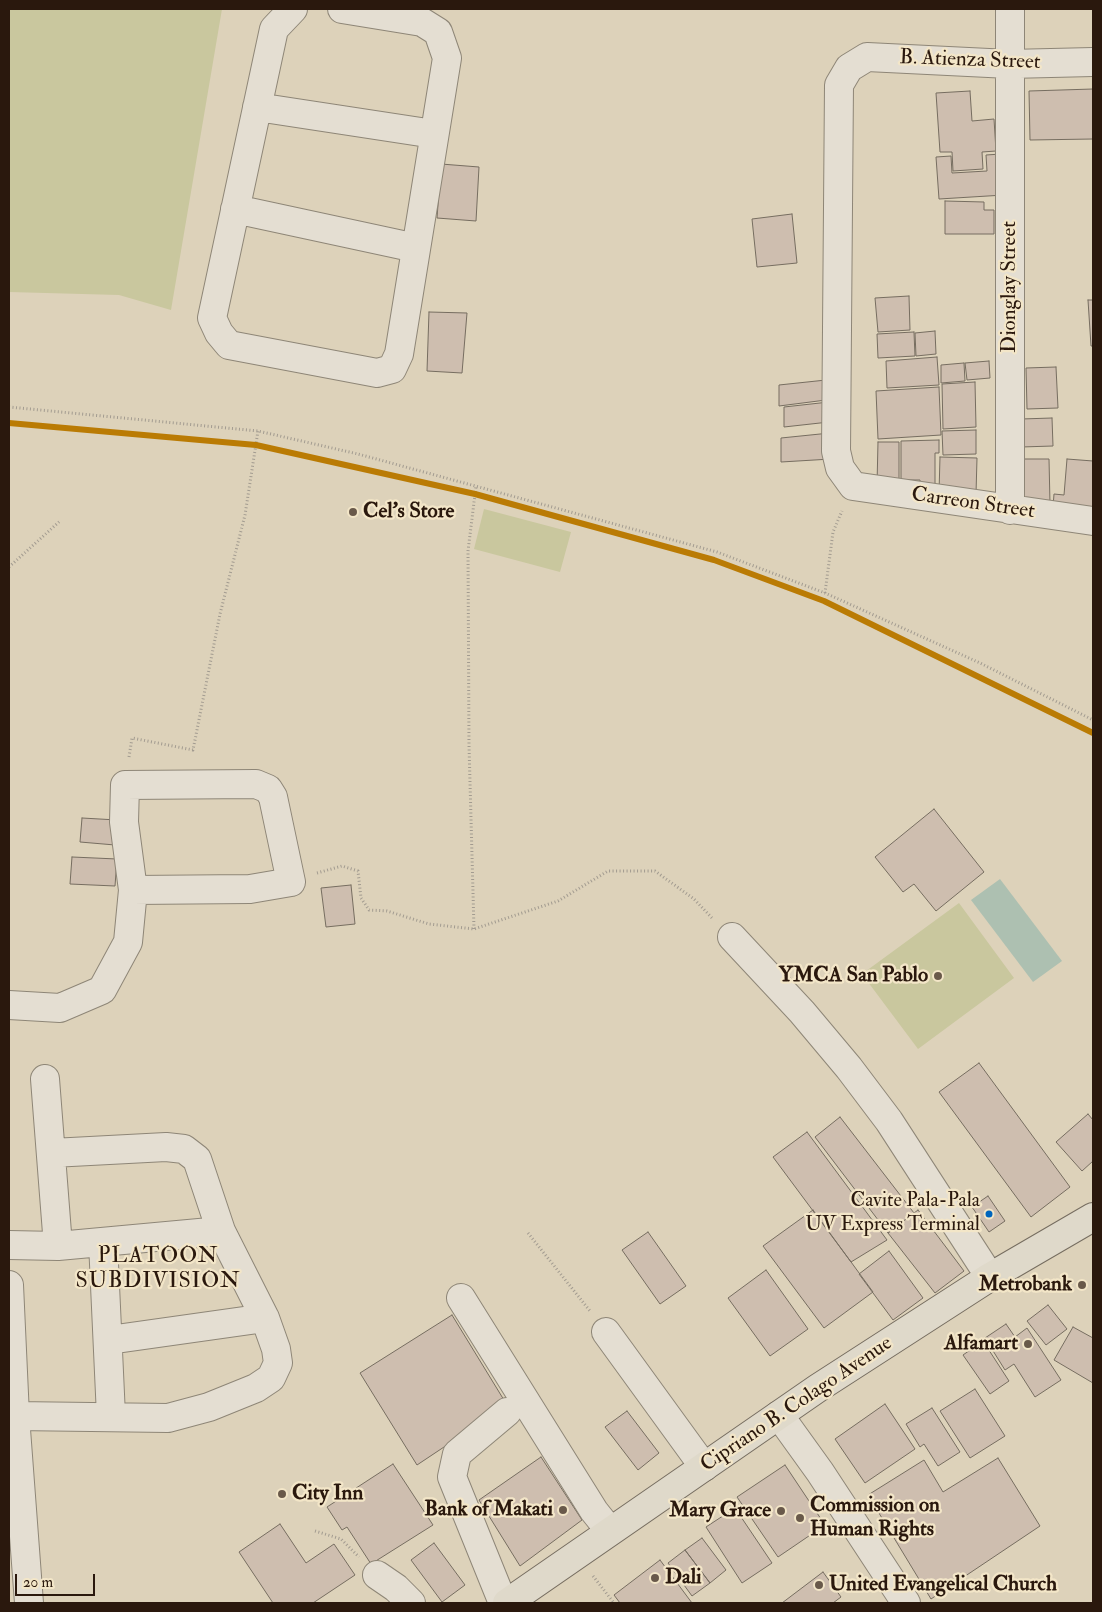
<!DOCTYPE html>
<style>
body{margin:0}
#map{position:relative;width:1102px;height:1612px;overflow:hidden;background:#ddd2ba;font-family:"IM FELL Double Pica",serif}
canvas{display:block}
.frame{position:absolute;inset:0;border:10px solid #2a180d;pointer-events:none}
.scale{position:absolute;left:15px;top:1574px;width:80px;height:22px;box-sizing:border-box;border:2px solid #2a180d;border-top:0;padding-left:6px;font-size:15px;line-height:18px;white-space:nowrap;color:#2a180d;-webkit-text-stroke:4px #f3e6c8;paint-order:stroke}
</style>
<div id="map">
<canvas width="1102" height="1612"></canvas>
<div class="frame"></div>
<div class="scale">20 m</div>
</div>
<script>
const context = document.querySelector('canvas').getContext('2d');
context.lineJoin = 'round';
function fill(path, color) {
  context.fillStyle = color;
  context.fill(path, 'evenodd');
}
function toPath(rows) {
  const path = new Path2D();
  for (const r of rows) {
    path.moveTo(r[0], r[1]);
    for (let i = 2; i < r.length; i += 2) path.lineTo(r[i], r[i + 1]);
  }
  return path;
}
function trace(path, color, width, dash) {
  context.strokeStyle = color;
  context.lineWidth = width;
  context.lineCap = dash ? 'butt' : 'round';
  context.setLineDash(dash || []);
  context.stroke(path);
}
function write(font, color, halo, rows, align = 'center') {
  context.font = font + ' "IM FELL Double Pica",serif';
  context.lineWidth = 4.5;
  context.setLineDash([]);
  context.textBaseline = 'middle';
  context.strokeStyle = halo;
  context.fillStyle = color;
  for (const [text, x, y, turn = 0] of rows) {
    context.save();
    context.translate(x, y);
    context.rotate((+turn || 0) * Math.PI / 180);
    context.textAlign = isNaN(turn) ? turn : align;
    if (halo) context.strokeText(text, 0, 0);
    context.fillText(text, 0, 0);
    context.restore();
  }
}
fill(toPath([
 [9,9,222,9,171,310,119,295,9,292],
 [484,509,571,532,560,572,474,549],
 [959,903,1014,978,918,1049,862,974]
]), '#c9c79e');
fill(toPath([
 [1000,879,1062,961,1033,982,971,900]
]), '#adc0b1');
const building = toPath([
 [1093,89,1093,139,1030,140,1029,91,1093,89],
 [970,91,972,121,994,119,996,151,982,152,983,169,953,171,952,152,940,152,936,93,970,91],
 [1001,154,1004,195,939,199,936,157,951,156,952,173,987,171,986,155,1001,154],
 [441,164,479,167,476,221,437,218,441,164],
 [945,201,984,202,984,210,994,210,994,234,945,234,945,201],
 [792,214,797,263,757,267,752,219,792,214],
 [909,296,910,330,878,332,875,298,909,296],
 [1088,300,1093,300,1093,346,1091,346,1088,300],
 [429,312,467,313,462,373,427,371,429,312],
 [935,331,936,354,916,356,915,333,935,331],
 [914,332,915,356,878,358,877,334,914,332],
 [937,357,939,385,887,388,886,361,937,357],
 [989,361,990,378,967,380,965,363,989,361],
 [964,363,965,381,941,383,941,365,964,363],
 [1056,367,1058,408,1027,409,1026,368,1056,367],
 [826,380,826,400,779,406,779,385,826,380],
 [975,382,976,427,943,429,942,384,975,382],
 [939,387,941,435,878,439,876,391,939,387],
 [829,402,829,422,784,427,784,407,829,402],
 [1052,418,1053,446,1021,447,1021,419,1052,418],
 [976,430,976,454,943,455,942,431,976,430],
 [830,433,831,459,781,462,781,438,830,433],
 [939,440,939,453,935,453,935,487,920,488,920,480,901,480,901,441,939,440],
 [878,442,899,442,899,485,877,485,878,442],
 [940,457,977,458,976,494,939,493,940,457],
 [1018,459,1049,459,1050,504,1018,505,1018,459],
 [1067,459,1093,461,1093,510,1053,507,1054,494,1064,495,1067,459],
 [934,809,984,872,936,911,914,884,903,892,875,857,934,809],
 [82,818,117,820,115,845,80,842,82,818],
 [72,857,117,859,115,886,70,884,72,857],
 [351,885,355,924,326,927,321,888,351,885],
 [979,1063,1070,1187,1031,1217,939,1092,979,1063],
 [1088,1114,1093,1120,1093,1161,1082,1171,1056,1142,1088,1114],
 [840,1117,914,1213,888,1233,815,1137,840,1117],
 [807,1132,887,1240,851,1262,773,1157,807,1132],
 [988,1196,1005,1221,989,1232,972,1207,988,1196],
 [813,1210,873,1292,824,1328,763,1246,813,1210],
 [918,1210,964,1271,935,1293,888,1233,918,1210],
 [648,1232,686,1286,660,1304,622,1250,648,1232],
 [889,1251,923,1298,893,1320,859,1274,889,1251],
 [766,1270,808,1329,770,1356,728,1298,766,1270],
 [1048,1305,1067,1329,1046,1345,1027,1321,1048,1305],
 [452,1315,507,1405,417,1465,360,1373,452,1315],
 [1006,1324,1015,1337,1027,1328,1061,1380,1035,1397,1014,1364,1005,1370,985,1338,1006,1324],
 [1073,1327,1093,1338,1093,1383,1054,1360,1073,1327],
 [983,1341,1009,1381,990,1394,963,1355,983,1341],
 [975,1389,1005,1436,970,1458,940,1411,975,1389],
 [885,1404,915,1449,865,1483,835,1439,885,1404],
 [932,1408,960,1452,938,1466,924,1444,920,1447,906,1424,932,1408],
 [627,1411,659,1453,638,1470,605,1427,627,1411],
 [541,1457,582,1520,520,1566,479,1500,541,1457],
 [998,1458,1040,1526,931,1599,868,1495,924,1460,943,1492,998,1458],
 [393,1464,433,1525,371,1564,347,1527,342,1530,327,1507,393,1464],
 [785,1465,825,1525,778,1557,737,1497,785,1465],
 [735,1508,772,1563,742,1583,706,1527,735,1508],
 [280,1524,306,1563,334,1544,355,1575,313,1603,273,1603,239,1552,280,1524],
 [702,1538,726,1570,710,1583,685,1550,702,1538],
 [434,1543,465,1585,442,1602,411,1560,434,1543],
 [685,1550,710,1583,692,1596,668,1563,685,1550],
 [660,1560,692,1603,620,1603,614,1595,660,1560],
 [823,1572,841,1597,833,1603,782,1603,823,1572]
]);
fill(building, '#cebeaf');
trace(building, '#766d60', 1);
const minor = toPath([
 [293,9,274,29,212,318,219,333,229,345,377,373,392,369,399,354,447,58,438,32,422,22,342,9],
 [1093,62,1009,64,867,57,849,68,839,85,836,451,840,468,853,486,1093,521],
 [257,107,434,134],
 [235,209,416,248],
 [1010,510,1010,9],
 [732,937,802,1012,849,1068,889,1121,990,1277],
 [9,1005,60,1008,102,990,128,942,133,890,124,822,125,785,256,784,268,789,273,797,291,882,250,889,133,890],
 [45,1079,58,1246],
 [103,1242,111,1416],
 [9,1245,58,1246,221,1231],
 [9,1285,15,1416,29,1603],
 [461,1298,594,1511,610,1531],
 [606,1332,704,1467],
 [109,1340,265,1318],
 [779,1415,820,1472,906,1603],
 [15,1416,168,1418,209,1407,256,1388,271,1378,278,1363,276,1349,265,1318,221,1231,197,1159,184,1149,166,1147,52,1153],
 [377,1575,396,1588,411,1603],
 [503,1603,452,1477,457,1454,507,1412]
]);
const major = toPath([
 [507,1603,818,1388,990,1277,1093,1217]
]);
trace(minor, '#8e8677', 30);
trace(major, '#766d60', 30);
trace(toPath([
 [9,407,258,431,358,454,717,552,825,593,980,663,1093,720],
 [9,567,60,521],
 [825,593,833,532,842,511],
 [129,757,132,738,193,750,220,614,245,515,258,431],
 [317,873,342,866,358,871,361,898,369,910,387,911,429,924,474,929,558,901,608,871,655,871,694,899,713,919],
 [474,929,469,745,468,551,476,486],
 [528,1233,590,1311],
 [315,1531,341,1539,359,1557],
 [593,1576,614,1603]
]), '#a29b90', 3, [1, 2.5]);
trace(minor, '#e4ded2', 28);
trace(major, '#dfd9ca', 28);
trace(toPath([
 [9,423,256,445,475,494,714,560,824,601,1093,733]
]), '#ba7b04', 6);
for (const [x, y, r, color] of [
 [353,512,5,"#69594a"],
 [938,976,5,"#69594a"],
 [989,1214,4.5,"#0065bd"],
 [1082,1285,5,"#69594a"],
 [1028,1344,5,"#69594a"],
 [282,1494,5,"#69594a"],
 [563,1510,5,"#69594a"],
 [781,1511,5,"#69594a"],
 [800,1518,5,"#69594a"],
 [655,1578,5,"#69594a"],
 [819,1585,5,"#69594a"]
]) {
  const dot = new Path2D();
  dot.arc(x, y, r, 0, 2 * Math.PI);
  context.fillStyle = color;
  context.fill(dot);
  trace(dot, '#f3e6c8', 2);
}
write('20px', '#2a180d', '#f3e6c8', [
 ["Cavite Pala-Pala",980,1202],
 ["UV Express Terminal",980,1226]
], 'right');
write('21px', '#2a180d', '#f3e6c8', [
 ["B. Atienza Street",970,61,2],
 ["Dionglay Street",1010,287,-90],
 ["Carreon Street",973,504,8],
 ["Cipriano B. Colago Avenue",797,1405,-34]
]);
write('bold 21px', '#2a180d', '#f3e6c8', [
 ["Cel's Store",363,512],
 ["YMCA San Pablo",928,976,"right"],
 ["Metrobank",1072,1285,"right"],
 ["Alfamart",1018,1344,"right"],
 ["City Inn",292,1494],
 ["Commission on",810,1506],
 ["Human Rights",810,1530],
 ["Bank of Makati",553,1510,"right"],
 ["Mary Grace",771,1511,"right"],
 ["Dali",665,1578],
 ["United Evangelical Church",829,1585]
], 'left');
context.letterSpacing = '1px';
write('22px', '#2a180d', '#f3e6c8', [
 ["PLATOON",158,1257],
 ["SUBDIVISION",158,1282]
]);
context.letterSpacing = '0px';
</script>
